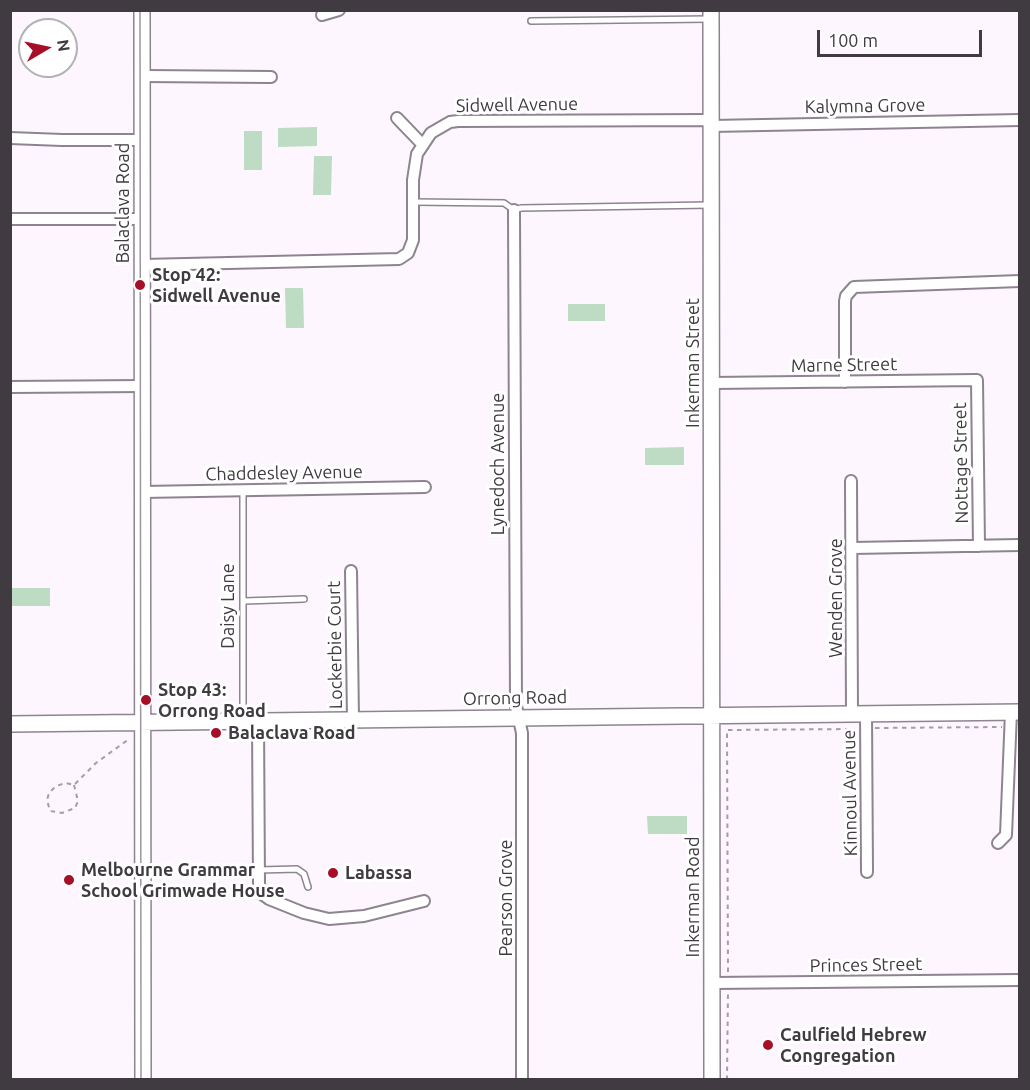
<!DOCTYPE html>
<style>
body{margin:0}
#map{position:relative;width:1030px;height:1090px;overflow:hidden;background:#fdf6fe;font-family:Ubuntu,sans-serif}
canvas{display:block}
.frame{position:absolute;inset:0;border:12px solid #3f3b40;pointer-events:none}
.north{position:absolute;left:18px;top:18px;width:60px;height:60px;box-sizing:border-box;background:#fff;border:2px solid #b2b1b3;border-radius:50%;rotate:81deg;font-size:16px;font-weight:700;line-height:24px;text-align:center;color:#3f3b40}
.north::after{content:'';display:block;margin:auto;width:21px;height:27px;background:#a70e28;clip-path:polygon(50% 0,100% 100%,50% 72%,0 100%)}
.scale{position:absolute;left:817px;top:30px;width:165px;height:27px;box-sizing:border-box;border:3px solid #3f3b40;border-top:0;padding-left:8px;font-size:18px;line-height:21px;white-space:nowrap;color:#3f3b40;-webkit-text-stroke:4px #fff;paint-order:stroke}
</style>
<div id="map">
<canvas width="1030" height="1090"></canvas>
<div class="frame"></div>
<div class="north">N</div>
<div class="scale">100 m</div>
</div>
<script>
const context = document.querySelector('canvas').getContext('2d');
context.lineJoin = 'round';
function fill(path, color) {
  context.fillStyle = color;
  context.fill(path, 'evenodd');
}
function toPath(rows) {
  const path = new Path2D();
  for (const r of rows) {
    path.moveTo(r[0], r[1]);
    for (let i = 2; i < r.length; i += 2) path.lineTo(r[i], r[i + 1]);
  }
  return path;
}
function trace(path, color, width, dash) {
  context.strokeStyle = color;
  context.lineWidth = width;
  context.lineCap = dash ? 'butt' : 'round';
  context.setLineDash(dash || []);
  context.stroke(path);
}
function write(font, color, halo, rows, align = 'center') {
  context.font = font + ' Ubuntu,sans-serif';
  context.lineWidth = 6;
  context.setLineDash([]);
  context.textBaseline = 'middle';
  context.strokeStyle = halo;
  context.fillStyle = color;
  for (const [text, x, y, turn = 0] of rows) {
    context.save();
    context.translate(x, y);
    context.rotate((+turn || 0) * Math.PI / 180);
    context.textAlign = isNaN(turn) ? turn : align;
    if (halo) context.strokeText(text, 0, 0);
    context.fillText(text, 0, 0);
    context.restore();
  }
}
fill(toPath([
 [317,127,317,146,278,147,278,128],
 [244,131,262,131,262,170,244,170],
 [314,156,332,156,331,195,313,195],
 [285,288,303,288,304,328,286,328],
 [568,304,605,304,605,321,568,321],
 [684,447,684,465,645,465,645,448],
 [10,588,50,588,50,606,11,606],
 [647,816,687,816,687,834,648,834]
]), '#bedbc3');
const lane = toPath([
 [531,21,710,19],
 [414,202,504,203,514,210,521,208,710,205],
 [244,601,304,599],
 [243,720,243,491],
 [259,870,297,869,304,874,308,887]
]);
const street = toPath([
 [322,15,339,10],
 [143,76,271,77],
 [397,118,422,144],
 [712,126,1020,120],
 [10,138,62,140,143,140],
 [514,210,516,706,522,733,522,1080],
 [10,219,143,219],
 [143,265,399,259,408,253,413,240,413,180,417,154,431,133,450,122,458,121,712,120],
 [845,382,845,301,846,296,854,287,1020,281],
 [712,383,977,380,979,546],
 [10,387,143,386],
 [851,481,852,713],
 [143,492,425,487],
 [852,548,1020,545],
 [351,571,353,719],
 [866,713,867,872],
 [258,721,259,884,262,894,269,899,304,913,329,919,364,916,424,901],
 [998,843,1006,835,1011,712],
 [713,983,1020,980]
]);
const secondary = toPath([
 [142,10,143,1080],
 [711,10,712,1080],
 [10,724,1020,712]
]);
trace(lane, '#8e8490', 8);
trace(street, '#8e8490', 14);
trace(secondary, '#8e8490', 18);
trace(toPath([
 [875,728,1002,727],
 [74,785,78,801,75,808,62,813,50,811,47,800,49,793,56,786,66,783,74,785,96,763,129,739],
 [728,972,727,730,855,729],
 [727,1080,728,992]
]), '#a39da4', 2, [4.5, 4.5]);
trace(lane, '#fff', 5);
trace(street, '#fff', 10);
trace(secondary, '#fff', 15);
trace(toPath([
 [140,10,141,1080]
]), '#9c979d', 1.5);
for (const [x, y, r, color] of [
 [140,285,6,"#a70e28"],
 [146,700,6,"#a70e28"],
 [216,733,6,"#a70e28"],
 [333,873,6,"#a70e28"],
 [69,880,6,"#a70e28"],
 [768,1045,6,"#a70e28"]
]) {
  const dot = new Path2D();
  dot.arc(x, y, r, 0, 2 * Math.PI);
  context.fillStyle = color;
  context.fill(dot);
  trace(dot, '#fff', 2);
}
write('18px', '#3f3b40', '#fff', [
 ["Sidwell Avenue",517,105,-1],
 ["Kalymna Grove",865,106,-1],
 ["Balaclava Road",123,203,-90],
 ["Inkerman Street",693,363,-90],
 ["Marne Street",844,365,-1],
 ["Nottage Street",961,463,-91],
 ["Lynedoch Avenue",498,464,-90],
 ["Chaddesley Avenue",284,473,-1],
 ["Wenden Grove",836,598,-90],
 ["Daisy Lane",228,606,-90],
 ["Lockerbie Court",335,645,-91],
 ["Orrong Road",515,698,-1],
 ["Kinnoul Avenue",850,793,-91],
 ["Inkerman Road",693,897,-90],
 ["Pearson Grove",506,898,-90],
 ["Princes Street",866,965,-1]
]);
write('bold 18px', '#3f3b40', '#fff', [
 ["Stop 42:",152,275],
 ["Sidwell Avenue",152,296],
 ["Stop 43:",158,690],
 ["Orrong Road",158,711],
 ["Balaclava Road",228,733],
 ["Melbourne Grammar",81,870],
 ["School Grimwade House",81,891],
 ["Labassa",345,873],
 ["Caulfield Hebrew",780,1035],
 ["Congregation",780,1056]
], 'left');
</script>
